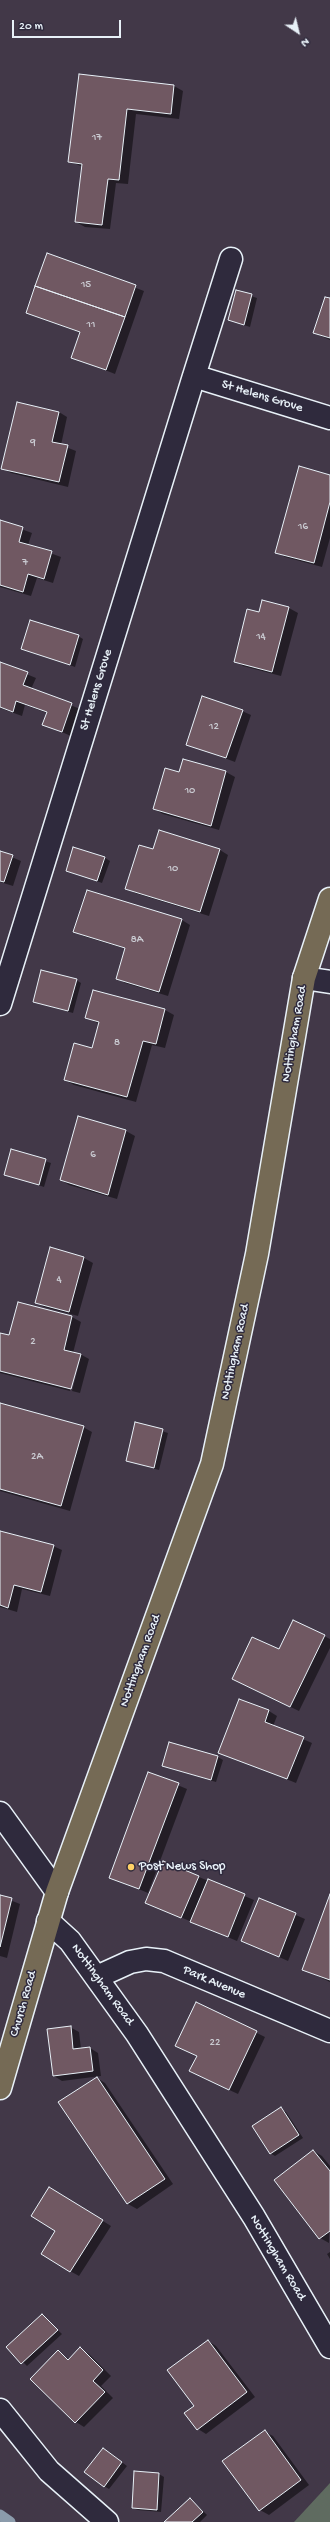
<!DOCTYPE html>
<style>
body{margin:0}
#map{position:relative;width:330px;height:2522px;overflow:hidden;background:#423848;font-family:"Gochi Hand",sans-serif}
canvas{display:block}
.north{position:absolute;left:278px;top:12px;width:40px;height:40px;-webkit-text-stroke:3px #2f2a3d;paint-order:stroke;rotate:145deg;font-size:11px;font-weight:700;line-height:16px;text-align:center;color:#e8f1f8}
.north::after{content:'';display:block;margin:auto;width:14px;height:18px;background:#e8f1f8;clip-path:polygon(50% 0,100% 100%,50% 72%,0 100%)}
.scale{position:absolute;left:12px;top:20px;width:109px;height:18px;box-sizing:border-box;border:2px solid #e8f1f8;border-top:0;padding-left:5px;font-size:12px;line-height:14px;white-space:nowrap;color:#e8f1f8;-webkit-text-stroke:3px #2f2a3d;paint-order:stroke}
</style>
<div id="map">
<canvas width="330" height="2522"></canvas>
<div class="north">N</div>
<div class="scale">20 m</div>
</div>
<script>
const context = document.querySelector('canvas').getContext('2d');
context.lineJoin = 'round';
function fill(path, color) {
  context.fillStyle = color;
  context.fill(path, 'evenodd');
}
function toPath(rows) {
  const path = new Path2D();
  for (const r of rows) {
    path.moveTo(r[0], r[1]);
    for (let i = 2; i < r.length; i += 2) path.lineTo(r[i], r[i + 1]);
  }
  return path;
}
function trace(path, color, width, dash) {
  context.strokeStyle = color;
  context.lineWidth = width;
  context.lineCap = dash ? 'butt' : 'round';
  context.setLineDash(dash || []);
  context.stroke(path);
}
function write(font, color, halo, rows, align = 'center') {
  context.font = font + ' "Gochi Hand",sans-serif';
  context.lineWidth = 3;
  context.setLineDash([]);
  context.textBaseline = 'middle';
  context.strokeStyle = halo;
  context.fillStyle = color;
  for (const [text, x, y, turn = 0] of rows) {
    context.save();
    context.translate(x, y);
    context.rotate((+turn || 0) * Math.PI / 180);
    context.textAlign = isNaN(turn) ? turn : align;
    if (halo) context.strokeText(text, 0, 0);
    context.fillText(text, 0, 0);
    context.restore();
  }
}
fill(toPath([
 [330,2483,330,2522,294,2522]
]), '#5f6b60');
fill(toPath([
 [79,75,174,86,183,91,179,119,136,114,128,184,116,183,110,229,85,227,76,222,83,167,69,161],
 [48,254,144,291,115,374,72,357,81,333,27,313],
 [236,291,257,298,250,327,229,320],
 [330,299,330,340,314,333],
 [59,412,67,417,61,445,76,451,68,487,11,473,2,468],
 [330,476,330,538,322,567,285,557,276,552],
 [0,521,32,533,28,545,61,557,53,583,37,578,31,596,0,587],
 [263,601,289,608,298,613,281,676,243,666,235,661,259,614],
 [78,636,83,639,75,667,23,649],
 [0,663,36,678,31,689,80,709,71,736,43,724,47,713,25,705,22,716,0,708],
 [242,711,251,715,235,762,187,744],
 [183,760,226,772,235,777,219,830,163,814,154,809,180,773],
 [159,831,220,850,228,855,209,916,135,893,127,888,153,850],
 [0,852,21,861,13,886,0,882],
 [105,858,110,861,102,883,67,870],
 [182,920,190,925,168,996,125,983,117,978,126,949,83,936,75,932],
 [76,980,81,983,73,1013,34,1002],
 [93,991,165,1010,174,1015,165,1048,152,1045,136,1102,74,1085,65,1080,92,1049,99,1024,86,1017],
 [79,1117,126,1131,135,1136,117,1199,69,1185,61,1180],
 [12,1150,51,1163,44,1187,5,1174],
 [51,1249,84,1258,93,1263,78,1316,44,1307,36,1302],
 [19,1304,72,1317,81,1322,73,1353,80,1354,89,1359,80,1393,72,1391,81,1356,79,1356,70,1391,0,1373,0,1334,10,1336],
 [0,1404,83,1427,92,1432,70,1511,0,1491],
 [136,1423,168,1433,159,1470,127,1461],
 [0,1532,53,1546,62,1550,50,1596,22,1589,17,1612,0,1607],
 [293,1621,330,1639,330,1648,299,1711,242,1684,279,1651],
 [269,1711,277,1716,273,1726,312,1743,296,1783,220,1752],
 [218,1757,223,1760,216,1782,163,1766],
 [149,1773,187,1789,148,1893,110,1877],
 [163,1862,254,1900,237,1941,147,1903],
 [0,1896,20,1904,7,1958,0,1956],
 [259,1899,305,1919,288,1961,243,1941],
 [330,1899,330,1982,303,1969],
 [196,2003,265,2037,238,2094,199,2076],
 [70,2027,79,2032,81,2049,90,2048,98,2053,101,2076,62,2081,54,2076],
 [97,2078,105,2083,173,2184,137,2209,128,2204,60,2102],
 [281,2109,286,2112,303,2138,275,2156,270,2153],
 [314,2151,322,2156,330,2166,329,2243,320,2238,276,2180],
 [58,2193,111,2226,79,2276,70,2271,57,2231],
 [330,2252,330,2259,327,2254],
 [42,2315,62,2334,27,2366,8,2347],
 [208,2341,216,2346,255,2397,206,2434,198,2429,195,2406],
 [80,2349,89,2354,111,2376,101,2386,113,2398,84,2427,76,2422,58,2352,70,2360],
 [265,2432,273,2436,309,2485,269,2515,260,2510,224,2461],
 [108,2452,127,2466,109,2489,104,2486],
 [159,2474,164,2477,161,2512,138,2510,133,2508],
 [191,2499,207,2515,200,2522,165,2522]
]), '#0007');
trace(toPath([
 [0,2515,10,2522]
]), '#8b9bab', 11);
const building = toPath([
 [79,74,174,85,171,114,127,109,119,180,108,179,102,225,75,222,82,164,68,162,79,74],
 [47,253,136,285,125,317,35,286,47,253],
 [35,286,125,317,106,370,71,358,80,332,26,313,35,286],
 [236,290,252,294,244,325,228,320,236,290],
 [325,297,330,298,330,338,313,333,325,297],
 [17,402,59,412,52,442,68,445,59,482,1,469,17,402],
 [299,466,330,475,330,502,314,563,275,553,299,466],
 [0,520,23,527,19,542,52,551,44,579,28,574,23,592,0,585,0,520],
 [262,600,289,607,272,672,234,662,247,609,259,612,262,600],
 [30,620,79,635,70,665,21,649,30,620],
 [0,662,28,672,23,685,72,703,62,732,42,725,47,712,16,701,13,712,0,707,0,662],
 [202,696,243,710,226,758,186,745,202,696],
 [183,759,226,771,211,826,153,809,165,768,179,772,183,759],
 [159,830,220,849,200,912,125,889,139,845,153,849,159,830],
 [73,847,105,857,97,881,66,871,73,847],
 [0,851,13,855,4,882,0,881,0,851],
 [87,890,182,919,159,992,116,979,125,948,73,932,87,890],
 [41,970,77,979,68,1011,33,1002,41,970],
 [93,990,165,1009,156,1044,143,1041,127,1097,64,1080,74,1043,92,1048,99,1022,85,1018,93,990],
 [78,1116,126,1130,108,1195,60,1180,78,1116],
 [11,1149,46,1159,39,1185,4,1175,11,1149],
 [50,1247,84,1257,69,1312,35,1303,50,1247],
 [18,1302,72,1316,64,1350,81,1354,71,1389,0,1371,0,1333,9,1335,18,1302],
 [0,1403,84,1426,61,1506,0,1489,0,1403],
 [135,1422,163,1429,154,1468,126,1461,135,1422],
 [0,1531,54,1545,41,1592,14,1585,8,1608,0,1605,0,1531],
 [293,1620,325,1635,290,1707,232,1679,252,1637,279,1649,293,1620],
 [239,1699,269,1710,265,1722,304,1737,287,1779,218,1753,239,1699],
 [169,1742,218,1756,211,1780,162,1766,169,1742],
 [148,1772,179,1783,139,1889,109,1878,148,1772],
 [163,1861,199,1876,181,1918,145,1903,163,1861],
 [208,1879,245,1894,228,1937,190,1922,208,1879],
 [330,1894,330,1980,302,1970,330,1894],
 [0,1895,12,1898,0,1947,0,1895],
 [259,1898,296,1913,279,1957,241,1941,259,1898],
 [196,2002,257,2031,229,2090,189,2071,197,2056,175,2046,196,2002],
 [71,2026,73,2049,90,2047,93,2071,53,2076,47,2029,71,2026],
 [97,2077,165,2179,127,2204,58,2102,97,2077],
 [281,2107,299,2135,270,2154,252,2126,281,2107],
 [313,2150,330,2171,330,2231,319,2239,274,2180,313,2150],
 [49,2187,103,2220,70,2272,41,2254,55,2231,31,2216,49,2187],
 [42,2314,58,2330,21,2364,6,2347,42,2314],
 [208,2340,247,2392,197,2430,184,2413,194,2406,167,2370,208,2340],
 [80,2347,103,2370,93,2381,105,2392,75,2423,30,2379,58,2350,68,2360,80,2347],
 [265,2430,301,2480,259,2511,222,2461,265,2430],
 [103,2448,122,2462,104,2487,84,2472,103,2448],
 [134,2471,159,2473,157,2510,132,2508,134,2471],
 [190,2498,203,2512,192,2522,164,2522,190,2498]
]);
fill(building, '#705862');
trace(building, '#e8f1f8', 1);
const minor = toPath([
 [194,376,231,259],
 [304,978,330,982],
 [0,1004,194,376,330,418],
 [0,1813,57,1892],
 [97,1977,130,1962,146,1959,164,1961,330,2031],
 [0,2410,49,2471,107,2522]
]);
const tertiary = toPath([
 [48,1921,70,1941,137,2034,254,2217,330,2347]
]);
const primary = toPath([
 [0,2088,57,1892,212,1464,257,1254,304,978,330,899]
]);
trace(minor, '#e8f1f8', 25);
trace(tertiary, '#e8f1f8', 25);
trace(primary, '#e8f1f8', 25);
trace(minor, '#2f2a3d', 22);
trace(tertiary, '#2f2a3d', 22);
trace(primary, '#756a55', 22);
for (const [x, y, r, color] of [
 [131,1867,4,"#ffd166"]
]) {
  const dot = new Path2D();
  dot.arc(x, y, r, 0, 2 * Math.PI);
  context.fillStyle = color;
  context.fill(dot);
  trace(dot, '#2f2a3d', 1.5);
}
write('11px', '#cacbd2', null, [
 ["17",97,138],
 ["15",86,285],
 ["11",91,325],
 ["9",33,443],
 ["16",303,527],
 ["7",25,563],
 ["14",261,637],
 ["12",214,727],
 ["10",190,791],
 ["10",173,869],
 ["8A",137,940],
 ["8",117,1043],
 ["6",93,1155],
 ["4",59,1280],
 ["2",33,1342],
 ["2A",37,1457],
 ["22",215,2043]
]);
write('13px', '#e8f1f8', '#2f2a3d', [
 ["St Helens Grove",262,397,17],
 ["St Helens Grove",97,690,-73],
 ["Nottingham Road",295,1034,-80],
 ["Nottingham Road",236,1352,-78],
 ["Nottingham Road",141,1661,-70],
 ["Park Avenue",214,1983,23],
 ["Nottingham Road",102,1985,54],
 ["Church Road",24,2004,-74],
 ["Nottingham Road",277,2258,59]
]);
write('13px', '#e8f1f8', '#2f2a3d', [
 ["Post News Shop",139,1867]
], 'left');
</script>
